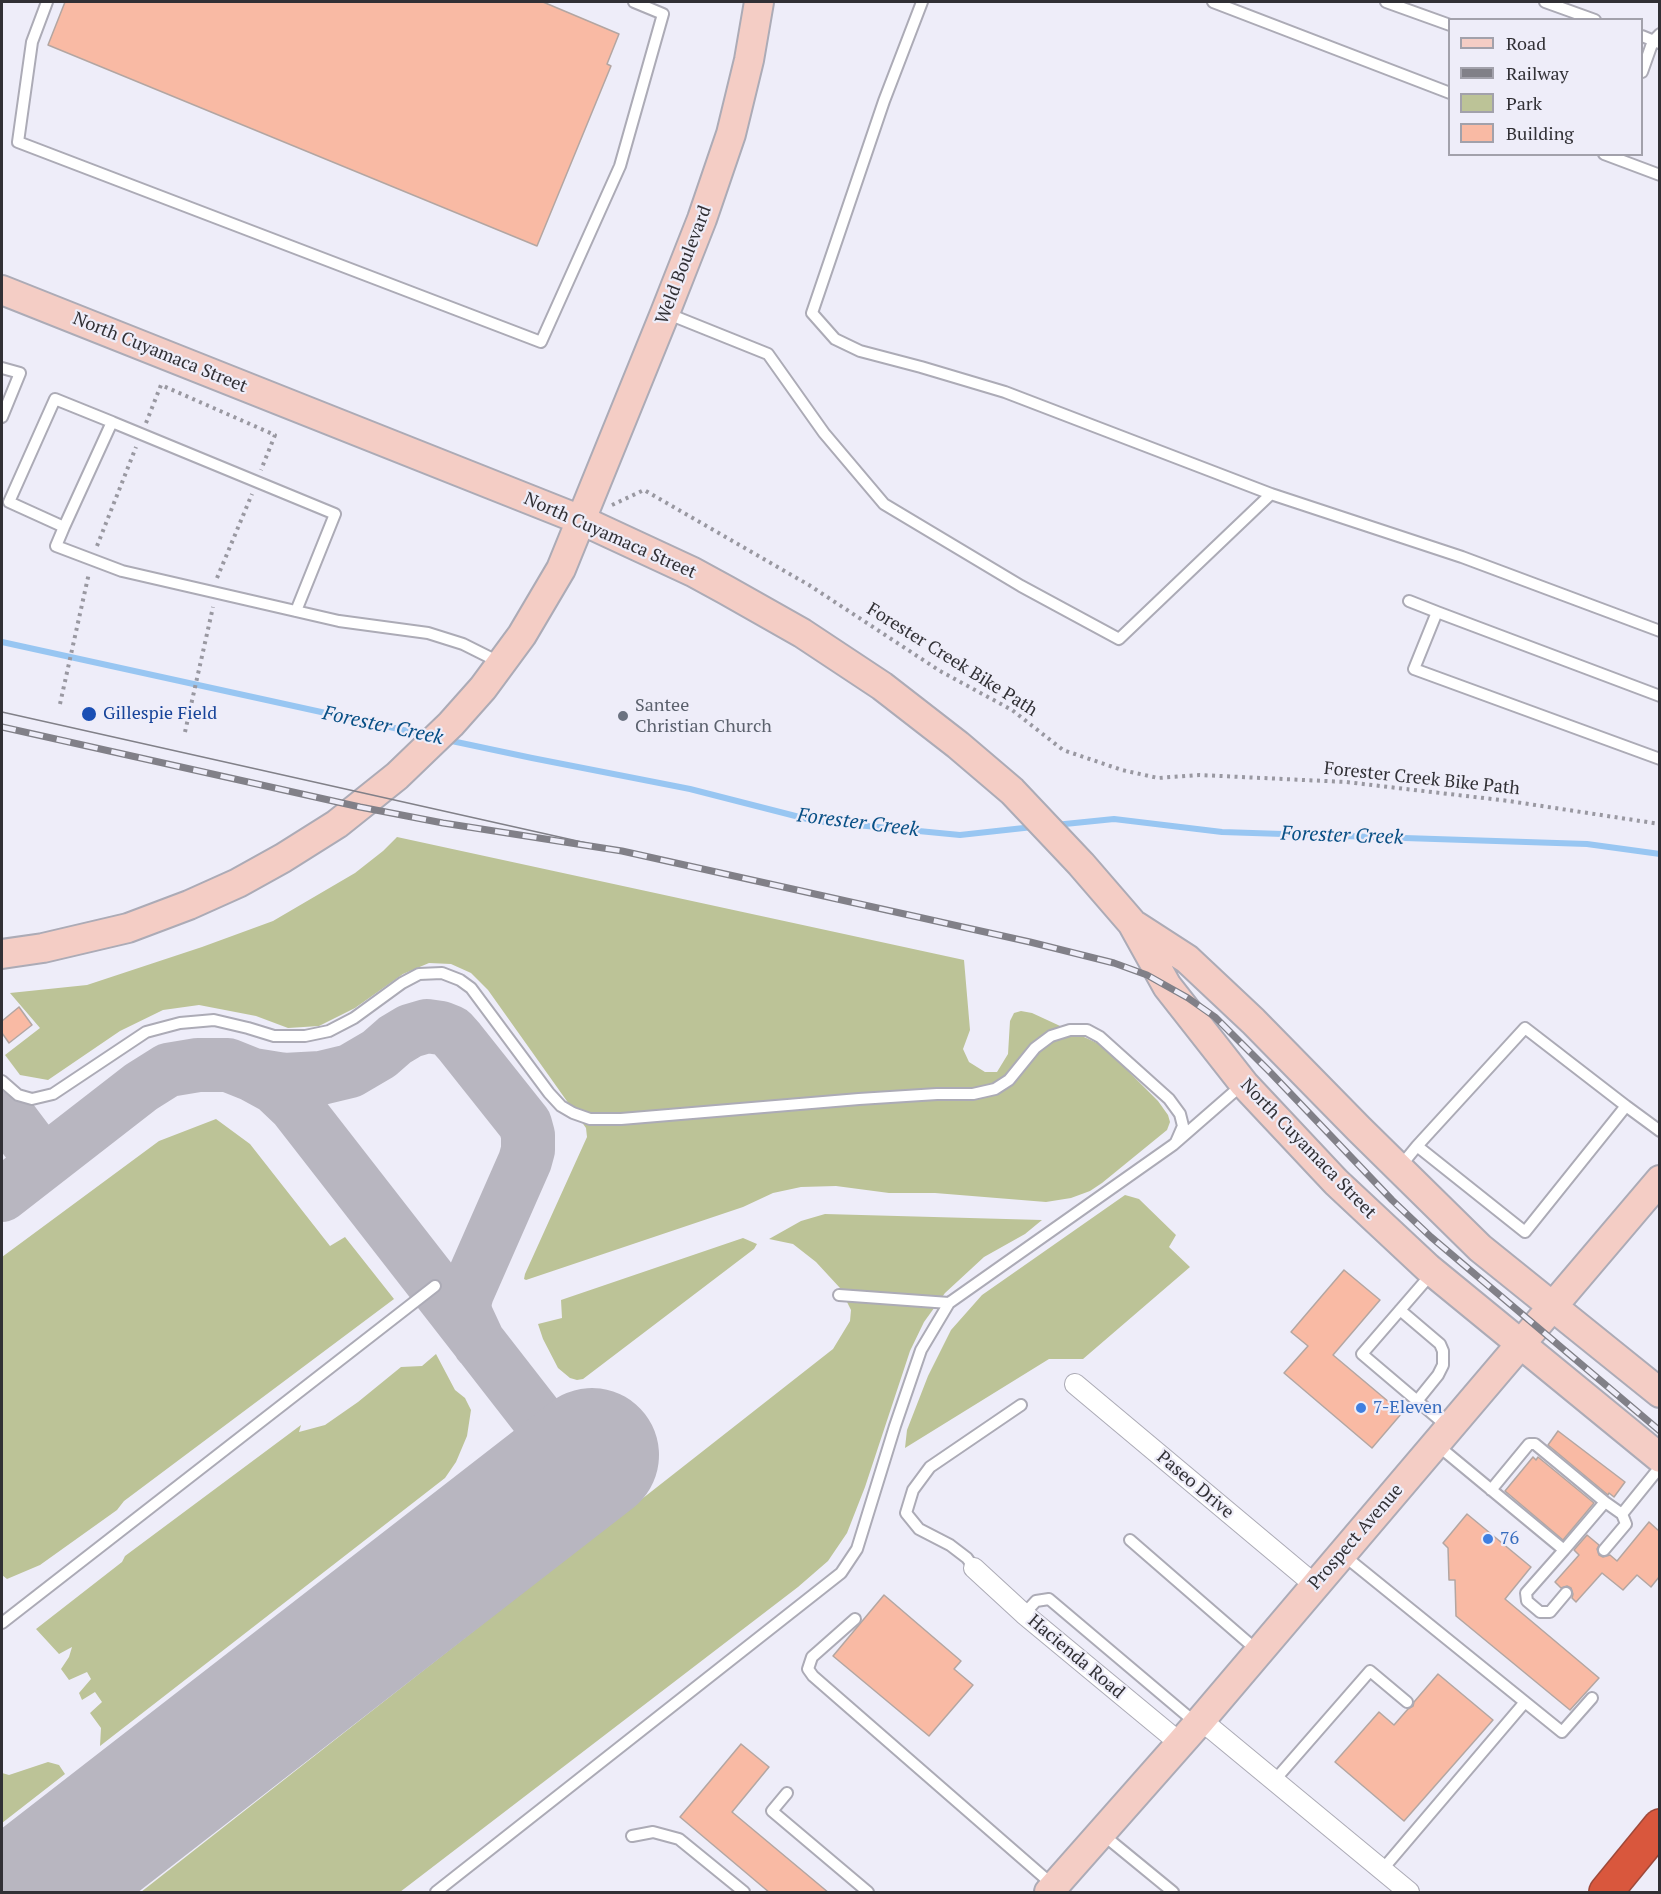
<!DOCTYPE html>
<style>
body{margin:0}
#map{position:relative;width:1661px;height:1894px;overflow:hidden;background:#eeedf9;font-family:"PT Serif",serif}
canvas{display:block}
.frame{position:absolute;inset:0;border:3px solid #313035;pointer-events:none}
.legend{position:absolute;left:1448px;top:18px;width:195px;height:138px;box-sizing:border-box;background:#eeedf9;border:2px solid #a2a1ab;margin:0;padding:8px 10px;list-style:none;font-size:18px;color:#313035}
.legend li{display:flex;align-items:center;gap:12px;height:30px}
.legend b{width:30px;border:2px solid #a2a1ab}
</style>
<div id="map">
<canvas width="1661" height="1894"></canvas>
<div class="frame"></div>
<ul class="legend">
<li><b style="height:8px;background:#f4cdc5"></b>Road</li>
<li><b style="height:8px;background:#818088"></b>Railway</li>
<li><b style="height:16px;background:#bcc397"></b>Park</li>
<li><b style="height:16px;background:#f9baa4"></b>Building</li>
</ul>
</div>
<script>
const context = document.querySelector('canvas').getContext('2d');
context.lineJoin = 'round';
function fill(path, color) {
  context.fillStyle = color;
  context.fill(path, 'evenodd');
}
function toPath(rows) {
  const path = new Path2D();
  for (const r of rows) {
    path.moveTo(r[0], r[1]);
    for (let i = 2; i < r.length; i += 2) path.lineTo(r[i], r[i + 1]);
  }
  return path;
}
function trace(path, color, width, dash) {
  context.strokeStyle = color;
  context.lineWidth = width;
  context.lineCap = dash ? 'butt' : 'round';
  context.setLineDash(dash || []);
  context.stroke(path);
}
function write(font, color, halo, rows, align = 'center') {
  context.font = font + ' "PT Serif",serif';
  context.lineWidth = 4.5;
  context.setLineDash([]);
  context.textBaseline = 'middle';
  context.strokeStyle = halo;
  context.fillStyle = color;
  for (const [text, x, y, turn = 0] of rows) {
    context.save();
    context.translate(x, y);
    context.rotate((+turn || 0) * Math.PI / 180);
    context.textAlign = isNaN(turn) ? turn : align;
    if (halo) context.strokeText(text, 0, 0);
    context.fillText(text, 0, 0);
    context.restore();
  }
}
fill(toPath([
 [397,837,964,960,970,1030,963,1049,969,1062,985,1072,997,1072,1008,1054,1010,1021,1014,1013,1021,1011,1032,1013,1097,1043,1117,1060,1158,1101,1168,1115,1170,1122,1167,1130,1102,1183,1090,1191,1071,1198,1046,1202,935,1193,889,1193,836,1186,801,1187,773,1193,743,1207,526,1280,524,1279,525,1274,587,1137,586,1128,488,990,471,973,451,964,429,963,403,974,355,1008,319,1026,288,1028,256,1016,199,1005,163,1010,120,1031,48,1080,20,1075,5,1055,40,1028,10,993,87,985,202,947,273,921,355,873,383,851],
 [216,1119,250,1144,330,1246,345,1237,394,1299,124,1501,117,1510,40,1565,7,1579,2,1575,2,1257,159,1141],
 [1125,1195,1139,1199,1176,1235,1169,1247,1190,1267,1083,1359,1049,1359,905,1448,907,1430,928,1376,951,1330,982,1295],
 [825,1214,1042,1220,1025,1234,984,1257,945,1293,924,1322,910,1351,865,1487,847,1533,828,1561,798,1587,400,1892,141,1892,833,1349,850,1321,851,1310,840,1288,816,1262,793,1244,769,1239,801,1221],
 [743,1238,757,1244,754,1249,583,1379,577,1380,570,1378,558,1368,543,1339,538,1324,562,1318,561,1300],
 [436,1354,455,1390,465,1398,471,1410,467,1436,456,1462,445,1478,100,1746,101,1728,90,1713,102,1702,95,1692,82,1700,79,1693,91,1679,87,1672,69,1680,61,1669,69,1657,72,1647,59,1654,36,1629,122,1562,125,1556,301,1425,299,1432,325,1425,358,1402,401,1367,422,1366],
 [48,1762,59,1765,65,1774,2,1823,2,1773,9,1775]
]), '#bcc397');
trace(toPath([
 [2,642,426,735],
 [447,740,532,758,690,789,815,821,960,835,1033,827],
 [1055,825,1114,819,1222,832,1587,844,1660,854]
]), '#98c6f2', 6);
trace(toPath([
 [253,1075,284,1080,321,1078,350,1071,379,1054,395,1040,410,1031,427,1026,441,1028,451,1032,459,1041,525,1124,528,1135,528,1150,525,1161,467,1293,464,1304,466,1315,479,1343],
 [6,1113,43,1162],
 [2,1195,141,1087,168,1070,198,1065,228,1065,253,1075,275,1087,295,1106,576,1467]
]), '#b8b6c0', 54);
trace(toPath([
 [29,1892,592,1455]
]), '#b8b6c0', 134);
const building = toPath([
 [65,2,543,2,619,34,607,64,611,66,537,246,48,45,65,2],
 [19,1007,32,1025,9,1043,2,1033,2,1021,19,1007],
 [1344,1270,1380,1300,1333,1355,1402,1413,1372,1448,1284,1373,1308,1346,1291,1332,1344,1270],
 [1558,1431,1625,1482,1614,1497,1609,1493,1608,1495,1548,1445,1558,1431],
 [1533,1457,1536,1460,1538,1457,1594,1503,1563,1540,1505,1491,1533,1457],
 [1467,1514,1531,1567,1505,1599,1599,1678,1570,1710,1456,1616,1455,1580,1449,1580,1448,1548,1443,1543,1467,1514],
 [1649,1522,1659,1531,1659,1577,1651,1587,1637,1575,1623,1590,1602,1573,1576,1602,1572,1598,1573,1594,1571,1588,1567,1586,1561,1588,1555,1582,1579,1555,1574,1550,1587,1535,1599,1545,1597,1549,1599,1555,1603,1557,1610,1555,1617,1561,1649,1522],
 [884,1595,961,1661,954,1669,973,1685,929,1736,833,1656,884,1595],
 [1438,1674,1493,1720,1404,1821,1335,1762,1379,1712,1394,1725,1408,1709,1413,1706,1414,1702,1438,1674],
 [741,1744,769,1767,732,1812,829,1893,770,1893,680,1817,741,1744]
]);
fill(building, '#f9baa4');
trace(building, '#b3a6a2', 1.5);
const service = toPath([
 [47,2,32,42,18,142,541,342,620,166,663,14,634,2],
 [1213,2,1450,93],
 [1386,2,1450,25],
 [1545,2,1595,20],
 [1642,36,1659,43],
 [1642,72,1653,41,1660,34],
 [1604,154,1660,175],
 [666,313,768,354,824,433,884,504,1021,586,1119,639,1271,494,1005,392,921,367,860,351,835,339,812,313,884,101,922,2],
 [2,368,20,373,2,417],
 [112,422,335,514,296,611],
 [1271,494,1462,557,1660,631],
 [64,527,9,502,55,399,112,422,64,527,56,546,122,571,339,621,428,633,463,644,499,662],
 [1409,601,1437,612],
 [1660,696,1437,612,1414,669,1660,759],
 [2,1081,18,1095,32,1099,53,1094,146,1032,180,1023,214,1020,248,1028,274,1036,305,1036,329,1031,354,1018,402,983,419,974,442,973,460,980,471,988,549,1093,561,1106,573,1113,590,1119,621,1119,859,1099,937,1094,973,1094,995,1089,1009,1080,1035,1048,1051,1036,1070,1030,1087,1030,1100,1037,1169,1099,1180,1114,1183,1126,1176,1142],
 [1626,1106,1660,1131],
 [1399,1168,1417,1146,1525,1028,1626,1106,1525,1232,1417,1146],
 [1433,1272,1362,1354,1448,1427],
 [839,1295,949,1303],
 [1400,1310,1440,1344,1443,1351,1443,1365,1438,1375,1417,1401],
 [1436,1444,1564,1550,1605,1502,1622,1514,1660,1467],
 [1491,1490,1529,1444,1535,1444,1605,1502],
 [1130,1540,1259,1652],
 [1564,1550,1526,1593,1527,1601,1540,1612,1550,1612,1566,1593],
 [1604,1550,1626,1524,1622,1514],
 [1342,1554,1562,1732,1592,1698],
 [974,1568,967,1558,950,1545,919,1529,906,1513,913,1490,930,1467,1021,1405],
 [1024,1614,1036,1601,1049,1599,1197,1724],
 [855,1619,812,1657,808,1669,813,1676,1054,1886],
 [2,1623,435,1286],
 [1274,1781,1370,1671,1407,1702],
 [787,1793,772,1811,868,1892],
 [1101,1833,1173,1892],
 [632,1836,653,1832,679,1839,744,1892],
 [1382,1870,1525,1702],
 [436,1892,841,1573,857,1549,895,1426,921,1350,949,1303,1173,1145,1243,1084]
]);
const minor = toPath([
 [1075,1384,1315,1585],
 [974,1568,1024,1614,1181,1744],
 [1201,1720,1409,1892]
]);
const secondary = toPath([
 [2,290,581,520,693,572,726,590,802,633,882,686,958,745,1012,791,1081,864,1132,923,1167,986,1244,1084,1336,1182,1428,1268,1660,1458],
 [1136,926,1187,959,1253,1021,1359,1129,1480,1248,1660,1393],
 [2,954,43,948,128,928,189,905,238,883,283,858,337,824,397,776,451,724,483,688,522,635,561,569,665,313,702,219,731,134,749,60,759,2],
 [1049,1892,1201,1720,1660,1180]
]);
const motorway = toPath([
 [1606,1892,1660,1826]
]);
trace(service, '#acabb6', 14);
trace(minor, '#acabb6', 22);
trace(secondary, '#acabb6', 32);
trace(motorway, '#9e493a', 36);
trace(toPath([
 [146,423,161,385,275,435,261,470],
 [612,505,644,490,809,585,940,671,1012,710,1063,750,1122,770,1158,778,1199,775,1346,782,1509,801,1660,824],
 [97,546,136,447],
 [217,578,252,494],
 [60,704,89,573],
 [185,732,213,607]
]), '#9998a1', 4, [3, 4.5]);
trace(service, '#fff', 10);
trace(minor, '#fff', 20);
trace(secondary, '#f4cdc5', 28);
trace(motorway, '#d9573d', 33);
trace(toPath([
 [2,712,622,851]
]), '#818088', 1.5);
const rail = toPath([
 [2,727,360,807,443,823,622,851,1030,942,1114,963,1147,975,1188,998,1215,1017,1270,1072,1392,1200,1431,1237,1660,1431]
]);
trace(rail, '#818088', 7);
trace(rail, '#eeedf9', 4.5, [14]);
for (const [x, y, r, color] of [
 [89,714,8,"#1a4fb4"],
 [623,716,6,"#6b7280"],
 [1361,1408,6,"#3f7fe0"],
 [1488,1539,6,"#3f7fe0"]
]) {
  const dot = new Path2D();
  dot.arc(x, y, r, 0, 2 * Math.PI);
  context.fillStyle = color;
  context.fill(dot);
  trace(dot, '#eeedf9', 2);
}
write('18px', '#313035', '#eeedf9', [
 ["Weld Boulevard",684,265,-69],
 ["North Cuyamaca Street",160,353,22],
 ["North Cuyamaca Street",610,536,24],
 ["Forester Creek Bike Path",952,660,32],
 ["Forester Creek Bike Path",1422,779,6],
 ["North Cuyamaca Street",1308,1149,46],
 ["Paseo Drive",1195,1485,40],
 ["Prospect Avenue",1356,1537,-49],
 ["Hacienda Road",1076,1657,40]
]);
write('18px', '#5b616d', '#eeedf9', [
 ["Santee",635,706],
 ["Christian Church",635,727]
], 'left');
write('18px', '#164399', '#eeedf9', [
 ["Gillespie Field",103,714]
], 'left');
write('18px', '#366cbe', '#eeedf9', [
 ["7-Eleven",1373,1408],
 ["76",1500,1539]
], 'left');
write('italic 20px', '#095086', '#eeedf9', [
 ["Forester Creek",383,726,12],
 ["Forester Creek",858,823,7],
 ["Forester Creek",1342,836,2]
]);
</script>
